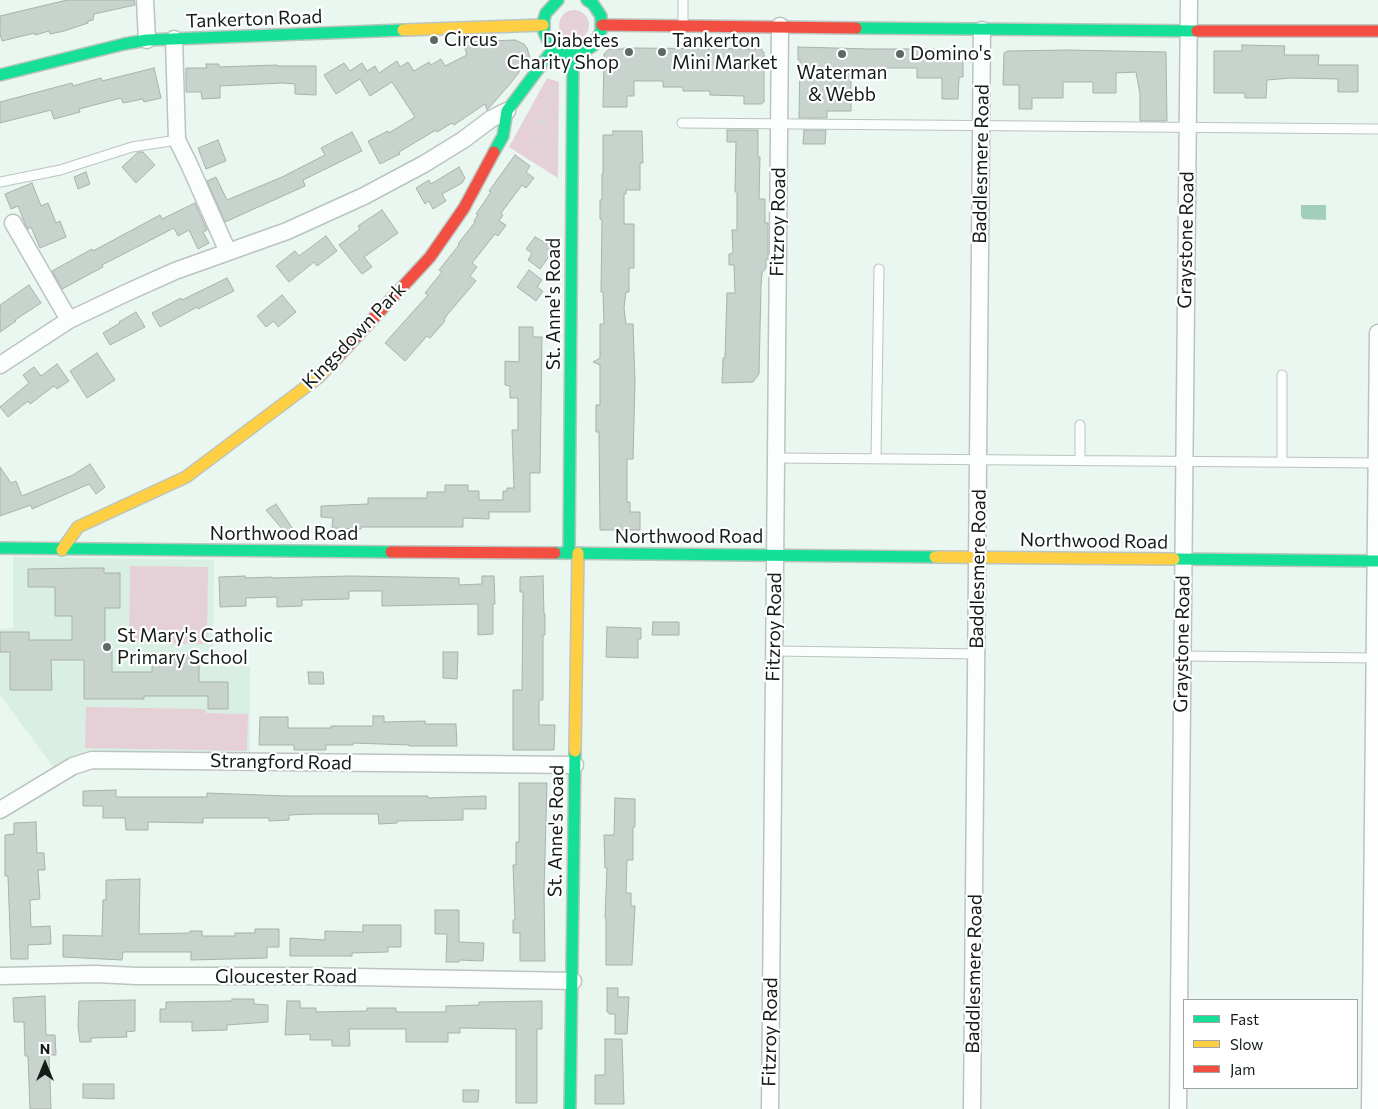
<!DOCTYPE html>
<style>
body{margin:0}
#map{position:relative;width:1378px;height:1109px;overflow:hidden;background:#eaf6f0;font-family:Commissioner,sans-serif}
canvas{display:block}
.legend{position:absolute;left:1183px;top:999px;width:175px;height:90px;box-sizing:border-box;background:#fff;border:1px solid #a1a4a3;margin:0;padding:6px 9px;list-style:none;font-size:15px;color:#141c18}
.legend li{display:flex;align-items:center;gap:10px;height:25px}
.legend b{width:25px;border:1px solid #a1a4a3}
.north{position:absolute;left:20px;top:1039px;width:50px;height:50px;-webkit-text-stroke:4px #fff;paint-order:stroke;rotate:0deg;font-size:14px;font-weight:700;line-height:20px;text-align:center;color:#141c18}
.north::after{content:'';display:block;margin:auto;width:18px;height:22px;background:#141c18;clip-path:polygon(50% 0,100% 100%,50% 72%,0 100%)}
</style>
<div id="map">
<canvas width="1378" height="1109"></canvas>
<ul class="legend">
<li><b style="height:6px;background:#16e098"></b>Fast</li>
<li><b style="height:6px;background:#ffcf43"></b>Slow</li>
<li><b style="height:6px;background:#f24e42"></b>Jam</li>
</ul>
<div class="north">N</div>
</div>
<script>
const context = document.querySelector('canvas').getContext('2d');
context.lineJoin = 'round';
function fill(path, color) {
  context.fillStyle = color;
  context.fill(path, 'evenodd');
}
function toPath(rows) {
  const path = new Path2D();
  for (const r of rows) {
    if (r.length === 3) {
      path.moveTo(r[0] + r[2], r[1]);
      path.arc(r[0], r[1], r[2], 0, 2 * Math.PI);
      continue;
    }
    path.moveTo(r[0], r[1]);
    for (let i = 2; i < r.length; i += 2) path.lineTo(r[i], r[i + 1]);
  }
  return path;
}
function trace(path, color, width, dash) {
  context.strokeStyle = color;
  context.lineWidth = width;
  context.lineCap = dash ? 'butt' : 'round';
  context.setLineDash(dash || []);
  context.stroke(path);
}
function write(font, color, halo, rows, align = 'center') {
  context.font = font + ' Commissioner,sans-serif';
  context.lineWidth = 4.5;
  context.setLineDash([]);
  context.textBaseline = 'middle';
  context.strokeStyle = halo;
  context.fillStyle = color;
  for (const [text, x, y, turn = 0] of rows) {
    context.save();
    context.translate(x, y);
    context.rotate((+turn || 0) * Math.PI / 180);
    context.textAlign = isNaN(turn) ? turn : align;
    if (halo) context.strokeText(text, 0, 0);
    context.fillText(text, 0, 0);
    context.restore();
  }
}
fill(toPath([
 [13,557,214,560,213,665,250,666,250,754,92,753,78,756,54,768,0,695,0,629,13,628]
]), '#d9efe4');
fill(toPath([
 [574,25,15],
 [547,78,559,82,558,178,509,147],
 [130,566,208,567,207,644,129,643],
 [86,707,205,709,206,713,248,714,247,751,85,748]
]), '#e6d0d7');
fill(toPath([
 [1301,205,1326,205,1326,220,1303,219,1301,216]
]), '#a2cfb9');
const building = toPath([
 [67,0,134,0,135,5,94,14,93,20,88,21,88,23,64,31,50,34,49,31,35,35,35,33,2,41,0,33,0,16,67,0],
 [515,40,524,44,527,48,530,58,510,84,487,110,485,104,454,125,452,123,437,132,436,130,399,152,400,154,380,164,368,141,388,131,389,133,415,117,392,82,370,96,360,79,336,94,324,75,344,63,350,71,362,63,367,71,375,66,379,73,397,61,400,67,408,62,414,71,429,62,431,65,441,59,445,66,467,55,463,42,515,40],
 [1242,45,1285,46,1284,55,1319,55,1318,65,1358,65,1358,92,1338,92,1338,79,1291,78,1267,80,1266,98,1245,98,1245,93,1214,93,1214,51,1242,51,1242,45],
 [798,47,870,49,963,49,963,77,959,77,958,99,942,99,942,78,917,78,917,68,885,68,885,72,851,72,851,111,827,111,827,118,799,118,800,60,798,60,798,47],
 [624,48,762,49,762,52,764,52,764,102,761,104,744,104,744,96,710,95,710,91,683,91,683,87,663,87,663,81,634,81,634,96,627,96,627,107,603,107,604,54,609,49,624,49,624,48],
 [1068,50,1166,52,1167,121,1140,121,1140,94,1136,72,1116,73,1116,93,1093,93,1093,82,1063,82,1063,98,1032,98,1032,109,1019,109,1019,85,1003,85,1004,53,1008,51,1068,50],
 [206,64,219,64,219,67,277,65,277,66,316,66,316,95,295,94,295,84,283,83,220,86,220,98,202,99,201,92,186,92,186,68,207,68,206,64],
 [154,68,161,98,144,102,143,99,123,103,121,98,79,109,80,112,54,119,51,110,0,123,0,102,72,83,73,86,101,78,102,81,154,68],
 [727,130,758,130,758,157,760,157,759,199,765,199,765,223,768,223,768,259,766,259,766,268,762,273,761,286,759,374,753,382,722,383,723,358,725,358,727,293,735,293,734,265,729,265,729,254,733,253,732,230,737,230,737,192,735,192,736,142,727,142,727,130],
 [804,130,826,130,825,144,803,144,804,130],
 [613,131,642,131,643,163,640,163,640,190,626,190,626,194,624,194,624,224,634,224,634,268,629,268,629,292,626,292,624,308,626,324,633,324,635,382,633,459,627,459,627,502,630,502,630,512,640,512,640,530,600,530,599,432,596,432,596,405,600,405,600,365,593,362,600,358,600,324,604,324,603,292,601,292,602,220,600,219,600,200,602,200,602,174,603,174,603,135,613,135,613,131],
 [352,132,362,151,303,180,305,186,225,222,207,181,216,177,227,200,282,177,325,155,321,148,352,132],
 [218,140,226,161,206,169,198,148,218,140],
 [138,152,143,152,155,165,136,183,122,167,138,152],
 [515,155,530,166,526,172,534,178,526,188,522,185,501,213,503,215,499,221,506,225,498,236,495,234,472,263,477,267,470,276,476,281,447,315,444,320,445,321,430,338,427,336,405,361,385,343,428,295,425,293,442,272,439,270,459,245,458,244,475,222,474,221,478,215,476,214,491,192,489,191,515,155],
 [459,167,465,178,462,183,442,194,446,201,433,209,429,201,425,204,416,188,429,180,431,184,459,167],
 [86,172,90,184,78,189,74,177,86,172],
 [32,183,41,206,48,203,56,223,60,221,66,237,40,248,31,227,28,229,26,226,18,206,11,209,5,194,32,183],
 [195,203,207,230,203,232,209,243,198,249,189,230,178,236,174,228,102,265,103,267,62,289,52,271,92,249,93,251,160,215,162,219,195,203],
 [382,210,398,233,364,257,372,267,362,274,339,245,360,229,358,226,382,210],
 [326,236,337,251,317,266,314,262,289,282,276,266,295,251,299,256,326,236],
 [535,237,555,248,540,269,528,260,532,253,526,249,535,237],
 [529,270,542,280,537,287,543,291,536,301,517,287,529,270],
 [227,278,234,291,198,309,197,307,160,327,152,313,181,298,182,300,227,278],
 [29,285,41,303,15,320,16,321,0,332,0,305,29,285],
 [282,295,296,312,278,327,274,321,266,327,257,316,282,295],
 [136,312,145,327,110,345,103,333,120,323,119,322,136,312],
 [519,327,533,327,533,337,542,337,540,473,530,473,530,512,489,512,489,519,463,518,463,527,361,527,361,529,332,528,333,518,321,517,321,506,368,504,368,498,427,498,427,492,445,492,445,485,468,485,468,491,479,491,479,500,503,500,503,491,507,491,507,488,514,488,512,430,518,430,518,398,510,398,510,386,505,385,505,361,519,362,519,327],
 [97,353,115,380,87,398,70,371,97,353],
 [57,364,69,381,57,389,54,386,30,404,28,401,8,417,0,407,29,383,23,375,34,367,41,376,57,364],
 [90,464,105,487,96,494,89,484,32,509,31,505,0,516,0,467,11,483,16,481,22,496,73,475,90,464],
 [276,504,295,532,289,537,266,510,276,504],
 [84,568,104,568,104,573,120,573,120,608,105,608,105,644,112,644,112,672,152,672,152,660,159,660,159,655,199,655,199,682,228,682,228,709,208,709,208,696,144,696,144,699,84,699,84,660,51,660,52,690,10,690,10,652,0,652,0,632,29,632,29,640,72,640,72,616,55,616,55,587,28,587,28,569,84,568],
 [245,576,245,578,272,577,273,578,349,576,459,578,459,585,482,584,482,576,494,576,495,604,493,604,493,634,478,635,478,604,382,606,382,591,349,591,349,599,302,600,302,606,277,607,277,597,246,598,246,606,220,607,219,577,245,576],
 [543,576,544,614,545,614,545,635,543,635,543,700,539,700,539,725,555,725,554,750,513,750,513,690,522,690,523,592,520,592,520,577,543,576],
 [653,622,679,622,679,635,652,635,653,622],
 [607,627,641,628,641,639,638,639,638,658,606,657,607,627],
 [443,652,458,652,457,679,443,678,443,652],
 [308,672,323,672,324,684,309,684,308,672],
 [373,716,384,716,384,722,425,721,425,724,456,724,457,746,409,746,409,745,353,743,353,745,326,745,326,750,294,750,294,745,259,745,260,717,288,717,288,728,331,728,331,726,373,726,373,716],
 [519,783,547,783,544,891,545,961,520,961,520,933,513,933,513,920,515,920,513,865,516,865,516,842,519,842,519,783],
 [116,790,116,797,207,797,207,793,288,796,428,796,428,798,486,796,486,809,463,809,463,820,397,821,397,823,379,824,378,814,315,814,289,815,289,820,269,821,269,818,203,818,203,823,148,822,148,830,126,830,125,818,103,818,103,806,83,806,83,791,116,790],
 [615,798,635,799,635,827,633,827,633,860,627,860,626,893,631,893,631,906,635,906,632,965,606,965,606,918,605,918,607,868,605,868,604,835,614,835,615,798],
 [36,822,37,853,44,853,45,870,38,870,40,899,30,900,31,927,50,926,51,944,28,945,28,959,11,959,8,876,5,876,5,835,14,834,14,823,36,822],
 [140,879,139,934,190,933,190,931,202,931,202,936,235,936,235,933,255,933,255,929,279,929,279,947,267,947,267,958,191,960,191,952,123,952,122,960,63,957,63,935,102,936,103,900,106,900,106,880,140,879],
 [435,910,459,910,459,942,484,943,483,961,459,960,459,962,446,962,447,934,435,934,435,910],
 [363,925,401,925,401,947,388,947,388,952,352,953,352,956,290,956,290,938,325,940,325,931,363,932,363,925],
 [607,988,618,988,618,997,629,997,627,1034,615,1034,615,1014,609,1014,609,1012,607,1012,607,988],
 [45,996,46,1035,55,1035,56,1055,49,1055,51,1109,30,1109,28,1056,25,1056,24,1022,14,1022,13,998,45,996],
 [232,999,254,999,254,1004,268,1005,268,1022,227,1025,227,1030,192,1031,192,1022,160,1022,160,1009,166,1009,166,1002,232,1001,232,999],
 [135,1000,135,1031,126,1032,127,1037,91,1038,91,1042,80,1042,78,1026,79,1001,135,1000],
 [287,1001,300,1001,300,1008,316,1008,316,1012,367,1011,367,1008,396,1008,396,1012,446,1012,446,1006,479,1005,479,1002,542,1001,542,1029,537,1029,537,1103,516,1103,516,1029,460,1028,460,1033,448,1033,448,1042,406,1042,406,1029,349,1029,350,1046,332,1046,332,1040,310,1040,310,1034,285,1035,287,1001],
 [605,1039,622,1039,624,1104,595,1104,595,1075,605,1075,605,1039],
 [83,1084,114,1084,114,1099,83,1098,83,1084],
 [463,1090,479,1090,478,1102,463,1102,463,1090]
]);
fill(building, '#c9d3ce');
trace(building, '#a8b1ac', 1);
const lane = toPath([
 [683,0,683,25],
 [682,123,1378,129],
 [0,182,60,170,132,147,177,140],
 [1080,425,1080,460],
 [776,458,1378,463],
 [876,458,879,269],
 [1282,462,1282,375],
 [774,651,977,654],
 [1182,656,1378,658]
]);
const street = toPath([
 [145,0,147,40],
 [174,39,177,140,188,162,228,252],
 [13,223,69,320],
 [0,365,69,320,126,293,175,271,287,231,364,196,424,164,463,140,491,119,507,111],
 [0,810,73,766,92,760,575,765],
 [0,976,96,974,137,976,303,976,573,981],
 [770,1109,780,26],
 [972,1109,982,30],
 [1178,1109,1189,0],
 [1370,1109,1378,333]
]);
const fast = toPath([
 [558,0,546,13,544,19,544,32,549,43,554,48,562,53,573,55,581,54,594,45,601,31,601,16,593,4,587,0],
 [856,28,1197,31],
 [0,75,124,44,147,40,403,30],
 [494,152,503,136,507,111,554,48],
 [0,548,391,552],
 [555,553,935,557],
 [569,553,573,55],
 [1174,559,1378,561],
 [570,1109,575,751]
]);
const slow = toPath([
 [403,30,543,25],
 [62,550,78,527,186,477,319,377,336,359],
 [935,557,1174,559],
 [575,751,578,553]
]);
const jam = toPath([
 [602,25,856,28],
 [1197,31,1378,31],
 [336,359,430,257,464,208,494,152],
 [391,552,555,553]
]);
trace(lane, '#bbc4bf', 11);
trace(street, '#bbc4bf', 19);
trace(fast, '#bbc4bf', 14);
trace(slow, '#bbc4bf', 14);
trace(jam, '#bbc4bf', 14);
trace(toPath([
 [539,121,546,123,549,129,545,139,539,142,533,139,531,133,533,125,539,121],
 [543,121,553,86]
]), '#d4d7d6', 2.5, [4, 4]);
trace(lane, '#fcfefd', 9);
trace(street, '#fcfefd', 16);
trace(fast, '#16e098', 11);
trace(slow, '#ffcf43', 11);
trace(jam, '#f24e42', 11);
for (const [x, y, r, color] of [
 [434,40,5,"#5f6864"],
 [629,52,5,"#5f6864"],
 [662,52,5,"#5f6864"],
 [842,54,5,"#5f6864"],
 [900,54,5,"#5f6864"],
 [107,647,5,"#5f6864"]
]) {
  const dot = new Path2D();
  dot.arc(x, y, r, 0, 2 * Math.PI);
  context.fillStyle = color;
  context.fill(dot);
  trace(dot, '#fff', 2);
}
write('19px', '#141c18', '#fff', [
 ["Tankerton Road",254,19,-2],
 ["Baddlesmere Road",981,164,-89],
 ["Fitzroy Road",778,222,-89],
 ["Graystone Road",1186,240,-89],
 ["St. Anne's Road",554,304,-90],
 ["Kingsdown Park",354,336,-46],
 ["Northwood Road",284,534],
 ["Northwood Road",689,537],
 ["Northwood Road",1094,541,1],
 ["Baddlesmere Road",978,569,-89],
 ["Fitzroy Road",774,627,-89],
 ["Graystone Road",1182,644,-89],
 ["Strangford Road",281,762,1],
 ["St. Anne's Road",556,831,-89],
 ["Baddlesmere Road",974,974,-89],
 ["Gloucester Road",286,977],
 ["Fitzroy Road",770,1032,-89]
]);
write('19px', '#141c18', '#fff', [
 ["Circus",444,40],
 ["Diabetes",619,41,"right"],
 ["Charity Shop",619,63,"right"],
 ["Tankerton",672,41],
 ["Mini Market",672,63],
 ["Domino's",910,54],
 ["Waterman",842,73,"center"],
 ["& Webb",842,95,"center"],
 ["St Mary's Catholic",117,636],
 ["Primary School",117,658]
], 'left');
</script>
